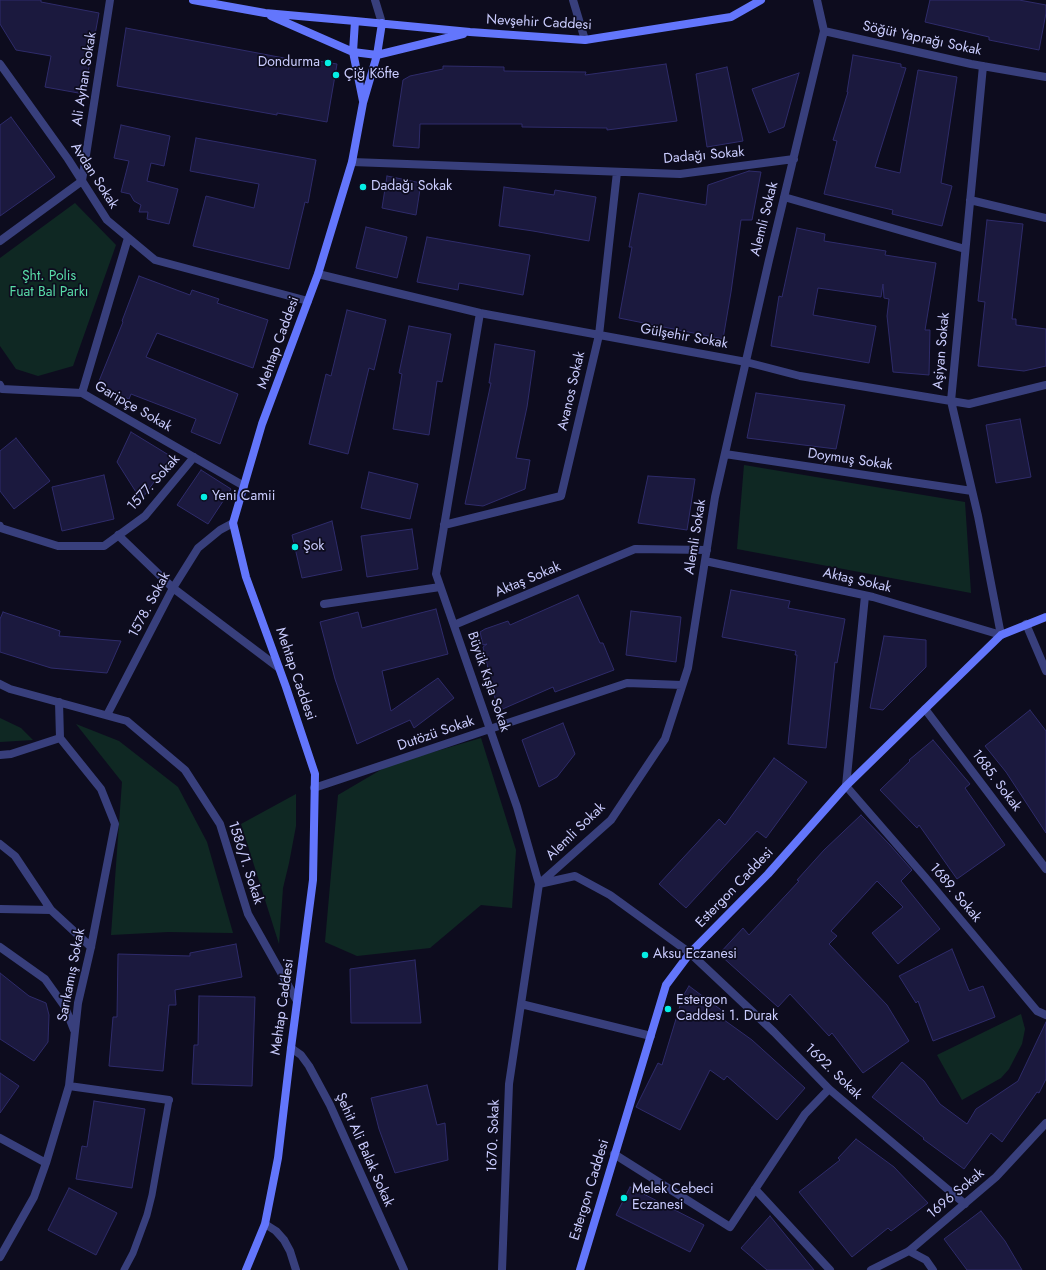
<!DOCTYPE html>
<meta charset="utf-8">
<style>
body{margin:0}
canvas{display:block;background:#0d0c1e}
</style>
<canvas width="1046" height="1270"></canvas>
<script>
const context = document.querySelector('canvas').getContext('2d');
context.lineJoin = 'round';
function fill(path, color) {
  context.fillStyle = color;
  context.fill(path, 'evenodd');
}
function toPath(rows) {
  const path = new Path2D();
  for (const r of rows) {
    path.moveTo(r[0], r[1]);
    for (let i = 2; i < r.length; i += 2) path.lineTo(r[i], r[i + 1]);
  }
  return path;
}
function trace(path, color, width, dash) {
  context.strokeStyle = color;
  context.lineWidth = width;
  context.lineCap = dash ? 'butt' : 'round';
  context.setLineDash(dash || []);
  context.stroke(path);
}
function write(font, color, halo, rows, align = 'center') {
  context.font = font + ' Jost,sans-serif';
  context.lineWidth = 3.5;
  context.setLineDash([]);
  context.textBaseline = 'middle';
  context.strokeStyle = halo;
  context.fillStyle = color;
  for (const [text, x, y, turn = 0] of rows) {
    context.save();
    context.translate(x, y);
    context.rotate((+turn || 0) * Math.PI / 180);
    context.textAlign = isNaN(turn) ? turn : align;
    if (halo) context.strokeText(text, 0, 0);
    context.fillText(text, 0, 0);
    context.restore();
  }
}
fill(toPath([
 [75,203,116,245,73,366,38,376,16,369,0,346,0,258],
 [744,465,965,502,971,593,737,549],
 [0,718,21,728,33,740,0,742],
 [76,724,119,741,178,787,207,842,233,933,168,932,111,935,122,782],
 [481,738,516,850,512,908,481,905,430,948,357,956,325,942,338,795,389,765],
 [296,794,296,826,289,863,283,888,279,944,241,824],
 [1021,1014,1025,1029,1022,1044,1009,1069,1001,1078,962,1100,937,1055]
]), '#0f2823');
const building = toPath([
 [0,0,41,0,41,2,99,13,84,94,45,87,51,56,16,50,0,24,0,0],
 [930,0,1019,0,1046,5,1046,13,1039,50,989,40,989,37,925,22,930,0],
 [126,28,305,62,306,59,337,64,327,122,277,113,277,115,117,86,126,28],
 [853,55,901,64,901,67,906,68,875,167,900,173,918,70,957,77,941,183,952,186,942,226,892,214,893,210,824,194,837,141,833,140,848,92,847,92,853,55],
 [666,64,677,121,607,130,607,128,522,127,522,124,420,124,419,148,393,146,403,80,410,76,443,69,443,66,504,67,504,71,586,72,585,75,666,64],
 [727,67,743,141,707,147,696,74,727,67],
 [799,73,784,127,769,133,752,89,799,73],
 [11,117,55,177,0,216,0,125,11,117],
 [121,125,170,136,164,166,151,163,147,181,178,189,169,224,147,219,148,212,139,212,141,205,134,201,130,194,121,192,129,161,114,158,121,125],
 [196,138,316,160,308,203,305,202,289,269,193,246,206,196,254,208,259,184,190,171,196,138],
 [749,171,761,172,752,220,741,220,731,292,723,339,619,318,632,247,629,247,639,193,706,205,708,185,749,171],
 [387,176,421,183,416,215,382,208,387,176],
 [504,187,554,195,555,190,596,197,589,241,533,231,499,226,504,187],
 [987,220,1023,224,1012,319,1016,319,1016,325,1046,329,1046,366,1024,371,978,366,985,302,978,301,987,220],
 [366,227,407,237,397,278,356,268,366,227],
 [797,228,825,234,824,241,886,251,885,255,936,263,925,330,930,330,929,375,893,372,887,316,889,299,884,298,883,284,881,297,818,288,813,315,876,326,869,363,771,346,779,296,782,297,797,228],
 [427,237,530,255,523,295,459,283,458,290,417,282,427,237],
 [139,276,190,295,192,290,219,299,217,303,268,320,253,368,157,333,146,357,238,394,220,444,191,432,196,419,131,394,129,399,97,386,123,322,122,321,139,276],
 [347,310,386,320,374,370,369,368,348,454,309,444,326,374,331,376,347,310],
 [409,326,451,334,442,382,437,381,429,435,393,429,402,374,399,373,409,326],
 [495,344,535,351,527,407,516,458,530,460,525,489,483,506,465,504,491,383,489,383,495,344],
 [756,393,845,405,836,449,747,438,756,393],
 [1020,419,1031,477,996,483,986,425,1020,419],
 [131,432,172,457,141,500,117,462,131,432],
 [16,438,50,481,14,509,0,491,0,451,16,438],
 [201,470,231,489,208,524,177,505,201,470],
 [369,472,418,484,410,519,361,508,369,472],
 [104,475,114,519,62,531,52,487,104,475],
 [648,476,695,479,687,530,638,523,648,476],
 [332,521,342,570,302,578,292,535,332,521],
 [412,529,418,569,367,577,361,536,412,529],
 [731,590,790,601,788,608,845,619,837,663,835,662,826,748,788,744,797,655,795,655,796,651,722,637,731,590],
 [578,595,600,643,603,643,614,670,555,692,553,687,498,711,483,647,487,644,483,645,480,632,485,629,508,621,510,625,578,595],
 [436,609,448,654,382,671,391,711,438,678,454,698,414,728,410,720,357,744,335,679,320,622,358,612,362,628,436,609],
 [631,611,681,617,676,662,626,655,631,611],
 [3,612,60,631,59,636,121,641,107,673,51,668,0,652,0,619,3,612],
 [884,636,926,640,926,667,883,710,870,708,884,636],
 [1030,710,1046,731,1046,833,1006,772,985,746,1030,710],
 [563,723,575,754,557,777,539,787,522,740,563,723],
 [933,740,970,784,965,788,1005,845,957,879,919,825,917,828,880,790,910,761,909,760,933,740],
 [774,758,807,782,766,838,757,831,686,908,659,884,719,819,725,825,774,758],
 [861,815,890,845,912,870,901,881,940,929,898,964,872,933,903,907,877,881,831,931,837,936,829,944,887,1005,909,1041,863,1073,832,1033,829,1036,790,994,778,1007,719,954,743,928,749,935,799,881,797,880,824,850,861,815],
 [236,944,242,977,175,990,176,1005,169,1005,163,1071,109,1066,113,1017,117,1017,118,954,190,956,190,953,236,944],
 [952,949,969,991,983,986,995,1017,933,1041,918,1001,916,1003,899,976,952,949],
 [415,960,421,1023,351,1023,350,969,415,960],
 [0,973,29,996,46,1003,49,1015,48,1042,34,1061,0,1039,0,973],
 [689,986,724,1012,720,1017,752,1040,805,1088,777,1120,727,1076,724,1080,710,1070,680,1130,636,1107,658,1063,662,1065,683,996,689,986],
 [199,996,255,997,252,1086,192,1084,194,1045,198,1045,199,996],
 [1046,1022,1046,1079,1039,1093,1037,1092,1002,1142,991,1133,964,1169,923,1139,924,1138,872,1097,902,1062,924,1081,940,1104,967,1124,976,1109,1018,1081,1046,1022],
 [0,1073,19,1086,0,1113,0,1073],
 [427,1085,437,1125,445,1123,448,1160,395,1173,379,1129,371,1098,427,1085],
 [94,1101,145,1109,132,1188,76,1179,82,1146,87,1147,94,1101],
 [856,1139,894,1167,928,1203,891,1231,888,1228,852,1257,799,1192,840,1160,838,1158,856,1139],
 [630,1187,704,1225,690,1252,616,1215,630,1187],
 [69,1188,117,1213,96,1255,48,1230,69,1188],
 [981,1211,1005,1241,1022,1270,967,1270,944,1239,981,1211],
 [770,1216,814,1270,767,1270,741,1248,770,1216]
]);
fill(building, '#1b193e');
trace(building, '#2e2b6a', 1);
trace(toPath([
 [124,1270,133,1253,147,1215,152,1195,169,1100]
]), '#383f7c', 7);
trace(toPath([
 [375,0,382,23],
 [573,0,585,40],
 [817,0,824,31,971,64,1046,77],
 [0,64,68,159,107,220,155,260,308,301],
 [352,162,680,174,794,159],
 [784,197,965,249],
 [970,200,1046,218],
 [0,241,82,181,110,0],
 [318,274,480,313,746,362,800,376,969,404,1046,385],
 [480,313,436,574,517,807,539,884,575,876,610,895,690,953,774,1032,829,1089,965,1204],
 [0,385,2,389,82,393,244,486],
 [82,393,128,238],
 [725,454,972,491],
 [444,525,561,496,599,335,617,172],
 [0,526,1,528,58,546,104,546,145,516,194,457],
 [118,535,173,588,279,668],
 [705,561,873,597,1001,635,978,516,951,401,983,66],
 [865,596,846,786,925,877,1037,1011,1046,1015],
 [324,604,440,587],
 [1026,624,1046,671],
 [454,625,635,549,707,550],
 [0,684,10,689,127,721,185,770,220,824,248,914,297,1001],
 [925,709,1046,869],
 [107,715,173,588,198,548,220,530,233,523],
 [0,755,11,754,60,738],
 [314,788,627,683,682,685],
 [0,844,15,856,51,910],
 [0,909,51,910,91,947],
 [0,947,45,979,65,1007,74,1030],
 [521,1004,651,1036],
 [291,1048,301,1055,309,1066,330,1105,404,1270],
 [69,1086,169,1100],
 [0,1138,46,1163],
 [614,1154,730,1227,805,1114,829,1089],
 [755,1189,830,1270],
 [265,1224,276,1231,284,1240,290,1251,296,1270],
 [909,1251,926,1260,933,1270],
 [0,1257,34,1197,46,1163,69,1086,78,1003,91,947,115,824,101,789,60,738,59,702],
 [502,1270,509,1084,539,884,611,820,665,739,688,668,715,497,769,260,824,31],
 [871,1270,909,1251,996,1177,1046,1123]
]), '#383f7c', 8);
trace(toPath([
 [193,0,265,13,355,21,470,32,585,40,731,17,761,0],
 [271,16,353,52,377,55,463,34],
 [355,21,353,52,363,101],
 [246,1270,265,1224,278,1158,291,1048,313,880,315,774,286,687,246,577,233,523,262,424,318,274,352,162,363,103,377,55,382,23],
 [580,1270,666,985,690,953,768,874,846,786,1001,635,1046,617]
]), '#6376fc', 8);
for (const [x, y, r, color] of [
 [328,63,4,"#05efe4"],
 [336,75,4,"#05efe4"],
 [363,187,4,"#05efe4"],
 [204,497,4,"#05efe4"],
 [295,547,4,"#05efe4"],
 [645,955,4,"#05efe4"],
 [668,1009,4,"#05efe4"],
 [624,1198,4,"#05efe4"]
]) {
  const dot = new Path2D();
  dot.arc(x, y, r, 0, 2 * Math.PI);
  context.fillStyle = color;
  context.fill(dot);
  trace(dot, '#0d0c1e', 1.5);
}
write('14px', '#caccfe', '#0d0c1e', [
 ["Nevşehir Caddesi",539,23,3],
 ["Söğüt Yaprağı Sokak",922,39,12],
 ["Ali Ayhan Sokak",85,79,-81],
 ["Dadağı Sokak",704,156,-5],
 ["Avdan Sokak",94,176,57],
 ["Alemli Sokak",765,219,-76],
 ["Gülşehir Sokak",684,337,10],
 ["Mehtap Caddesi",279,343,-70],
 ["Aşiyan Sokak",942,351,-85],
 ["Avanos Sokak",572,391,-77],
 ["Garipçe Sokak",133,407,30],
 ["Doymuş Sokak",850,460,8],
 ["1577. Sokak",154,483,-48],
 ["Alemli Sokak",696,537,-81],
 ["Aktaş Sokak",528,580,-23],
 ["Aktaş Sokak",857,581,13],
 ["1578. Sokak",150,605,-62],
 ["Mehtap Caddesi",295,674,71],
 ["Büyük Kışla Sokak",488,682,71],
 ["Dutözü Sokak",436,734,-19],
 ["1685. Sokak",996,781,53],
 ["Alemli Sokak",576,832,-44],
 ["1586/1. Sokak",245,863,72],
 ["Estergon Caddesi",735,888,-46],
 ["1689. Sokak",955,893,50],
 ["Sarıkamış Sokak",72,975,-79],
 ["Mehtap Caddesi",283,1007,-82],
 ["1692. Sokak",833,1072,44],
 ["1670. Sokak",494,1136,-88],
 ["Şehit Ali Balak Sokak",364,1150,66],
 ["Estergon Caddesi",590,1190,-73],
 ["1696 Sokak",956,1194,-40]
]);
write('14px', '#caccfe', '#0d0c1e', [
 ["Dondurma",320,63,"right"],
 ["Çiğ Köfte",344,75],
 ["Dadağı Sokak",371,187],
 ["Yeni Camii",212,497],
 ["Şok",303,547],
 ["Aksu Eczanesi",653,955],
 ["Estergon",676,1001],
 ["Caddesi 1. Durak",676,1017],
 ["Melek Cebeci",632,1190],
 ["Eczanesi",632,1206]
], 'left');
write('14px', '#58dca7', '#0d0c1e', [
 ["Şht. Polis",49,277],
 ["Fuat Bal Parkı",49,293]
]);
</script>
